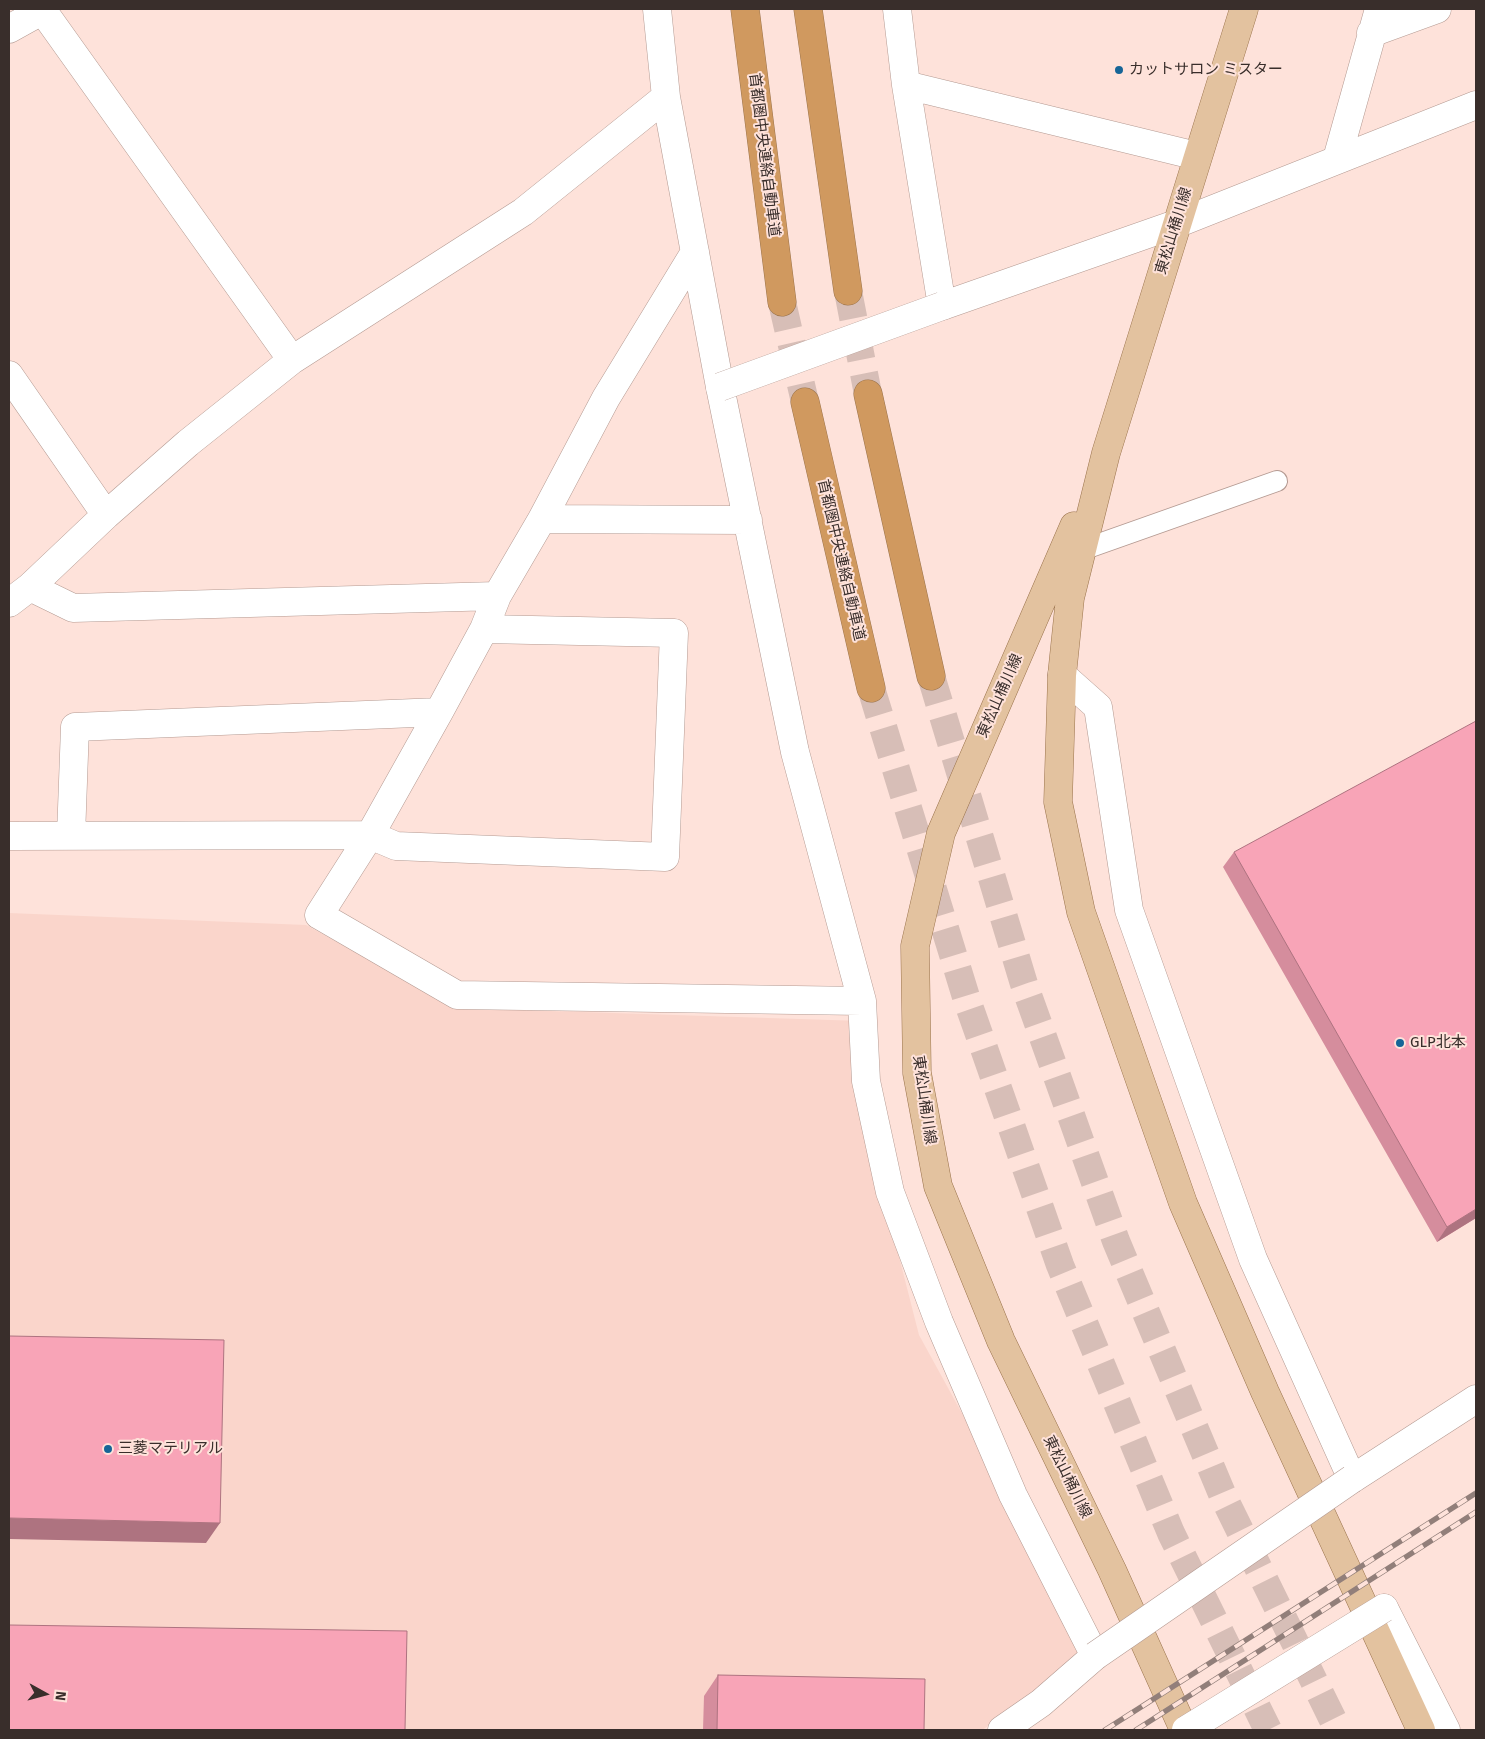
<!DOCTYPE html>
<meta charset="utf-8">
<style>
body{margin:0}
#map{position:relative;width:1485px;height:1739px;overflow:hidden;background:#fee2da;font-family:"Fira Sans",sans-serif}
canvas{display:block}
.frame{position:absolute;inset:0;border:10px solid #392e2b;pointer-events:none}
.north{position:absolute;left:20px;top:1669px;width:50px;height:50px;-webkit-text-stroke:4px #fee2da;paint-order:stroke;rotate:97deg;font-size:14px;font-weight:700;line-height:20px;text-align:center;color:#392e2b}
.north::after{content:'';display:block;margin:auto;width:18px;height:22px;background:#392e2b;clip-path:polygon(50% 0,100% 100%,50% 72%,0 100%)}
</style>
<div id="map">
<canvas width="1485" height="1739"></canvas>
<div class="frame"></div>
<div class="north">N</div>
</div>
<script>
const context = document.querySelector('canvas').getContext('2d');
context.lineJoin = 'round';
function fill(path, color) {
  context.fillStyle = color;
  context.fill(path, 'evenodd');
}
function toPath(rows) {
  const path = new Path2D();
  for (const r of rows) {
    path.moveTo(r[0], r[1]);
    for (let i = 2; i < r.length; i += 2) path.lineTo(r[i], r[i + 1]);
  }
  return path;
}
function trace(path, color, width, dash) {
  context.strokeStyle = color;
  context.lineWidth = width;
  context.lineCap = dash ? 'butt' : 'round';
  context.setLineDash(dash || []);
  context.stroke(path);
}
function write(font, color, halo, rows, align = 'center') {
  context.font = font + ' "Fira Sans","Noto Sans JP",sans-serif';
  context.lineWidth = 4;
  context.setLineDash([]);
  context.textBaseline = 'middle';
  context.strokeStyle = halo;
  context.fillStyle = color;
  for (const [text, x, y, turn = 0] of rows) {
    context.save();
    context.translate(x, y);
    context.rotate((+turn || 0) * Math.PI / 180);
    context.textAlign = isNaN(turn) ? turn : align;
    if (halo) context.strokeText(text, 0, 0);
    context.fillText(text, 0, 0);
    context.restore();
  }
}
fill(toPath([
 [9,913,306,925,457,1008,862,1021,872,1151,919,1335,1095,1656,982,1730,9,1730]
]), '#fad5cb');
trace(toPath([
 [848,291,868,394],
 [782,302,805,402],
 [931,676,1024,984,1116,1241,1223,1496,1338,1730],
 [871,688,967,1000,1060,1265,1171,1533,1268,1730]
]), '#d7beb7', 28, [28, 14]);
const lane = toPath([
 [1082,550,1277,481]
]);
const street = toPath([
 [657,9,666,97,720,387,795,752,862,1001,866,1081,890,1192,939,1322,1013,1495,1095,1656,1041,1703,1002,1730],
 [897,9,906,85,942,306,1176,224,1476,105],
 [43,11,292,360],
 [9,29,45,9],
 [1371,33,1437,9],
 [906,85,1197,156],
 [1337,159,1379,9],
 [695,252,606,398,542,519,497,596,484,629,439,712,370,835,319,915,457,995,862,1001],
 [9,375,106,515],
 [542,519,748,520],
 [30,587,73,608,497,596],
 [9,603,30,587,106,515,188,443,292,360,523,212,666,97],
 [1062,675,1098,707,1129,910,1253,1259,1352,1479,1476,1399],
 [9,836,370,835,396,846,665,857,674,633,484,629],
 [71,836,75,727,439,712],
 [1384,1608,1446,1730]
]);
const primary = toPath([
 [1244,9,1106,453,1070,598,1062,675,1058,802,1081,912,1183,1203,1265,1392,1421,1730],
 [1074,526,941,833,915,946,917,1073,938,1186,1001,1341,1112,1570,1184,1730]
]);
const highway = toPath([
 [745,9,782,302],
 [808,9,848,291],
 [868,394,931,676],
 [805,402,871,688]
]);
trace(lane, '#b49a92', 22);
trace(street, '#b49a92', 29);
trace(primary, '#9b744d', 29);
trace(highway, '#9b744d', 29);
trace(lane, '#fff', 20);
trace(street, '#fff', 28);
trace(primary, '#e3c29f', 28);
trace(highway, '#d0995f', 28);
const rail = toPath([
 [1105,1730,1476,1493],
 [1136,1730,1476,1512]
]);
trace(rail, '#927f7a', 5.5);
trace(rail, '#fee2da', 4, [11]);
const streetBridge = toPath([
 [720,387,942,306],
 [1095,1656,1352,1479],
 [1186,1730,1384,1608]
]);
trace(streetBridge, '#b49a92', 29, []);
trace(streetBridge, '#fff', 28);
fill(toPath([
 [1234,852,1476,1218,1437,1242,1223,867],
 [718,1675,924,1730,703,1730,704,1696]
]), '#d58d9d');
fill(toPath([
 [1476,1209,1476,1218,1437,1242,1447,1227],
 [9,1518,220,1523,206,1543,9,1539]
]), '#ae7380');
const building = toPath([
 [1476,721,1476,1209,1447,1227,1234,852,1476,721],
 [9,1336,224,1340,220,1523,9,1518,9,1336],
 [9,1625,407,1631,405,1730,9,1730,9,1625],
 [718,1675,925,1679,924,1730,717,1730,718,1675]
]);
fill(building, '#f8a4b7');
trace(building, '#ae7380', 1);
for (const [x, y, r, color] of [
 [1119,70,5,"#166597"],
 [1400,1043,5,"#166597"],
 [108,1449,5,"#166597"]
]) {
  const dot = new Path2D();
  dot.arc(x, y, r, 0, 2 * Math.PI);
  context.fillStyle = color;
  context.fill(dot);
  trace(dot, '#fee2da', 2);
}
write('15px', '#392e2b', '#fee2da', [
 ["カットサロン ミスター",1129,70],
 ["GLP北本",1410,1043],
 ["三菱マテリアル",118,1449]
], 'left');
write('15px', '#392e2b', '#fee2da', [
 ["首都圏中央連絡自動車道",764,155,83],
 ["東松山桶川線",1174,231,-73],
 ["首都圏中央連絡自動車道",841,560,77],
 ["東松山桶川線",1000,696,-66],
 ["東松山桶川線",924,1100,82],
 ["東松山桶川線",1067,1477,64]
]);
</script>
